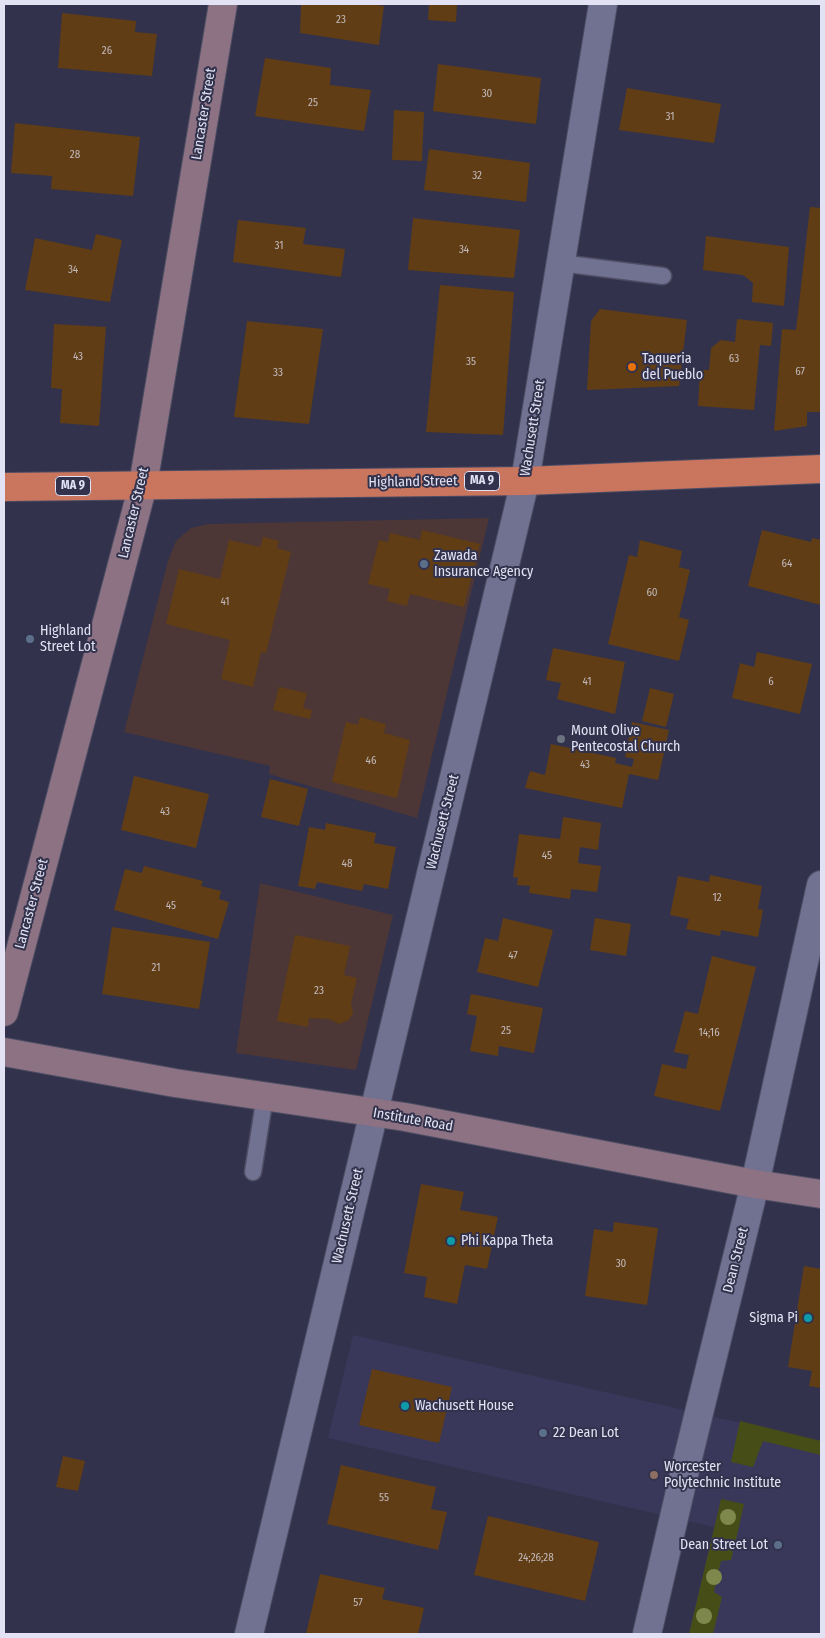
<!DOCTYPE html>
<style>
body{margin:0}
#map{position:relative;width:825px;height:1638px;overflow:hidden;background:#32324d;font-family:"Fira Sans Condensed",sans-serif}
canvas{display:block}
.frame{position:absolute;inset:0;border:5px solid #e2e2f4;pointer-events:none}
</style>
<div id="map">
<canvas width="825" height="1638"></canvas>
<div class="frame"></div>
</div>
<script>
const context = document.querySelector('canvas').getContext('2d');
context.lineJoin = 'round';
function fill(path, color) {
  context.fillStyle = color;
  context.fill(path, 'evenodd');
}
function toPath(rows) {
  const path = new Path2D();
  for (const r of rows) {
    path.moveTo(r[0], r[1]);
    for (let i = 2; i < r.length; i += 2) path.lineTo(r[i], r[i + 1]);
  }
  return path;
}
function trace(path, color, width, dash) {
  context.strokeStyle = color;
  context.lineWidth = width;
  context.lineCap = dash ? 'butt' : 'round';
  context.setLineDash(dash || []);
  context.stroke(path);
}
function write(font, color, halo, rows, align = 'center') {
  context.font = font + ' "Fira Sans Condensed",sans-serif';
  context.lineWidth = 4;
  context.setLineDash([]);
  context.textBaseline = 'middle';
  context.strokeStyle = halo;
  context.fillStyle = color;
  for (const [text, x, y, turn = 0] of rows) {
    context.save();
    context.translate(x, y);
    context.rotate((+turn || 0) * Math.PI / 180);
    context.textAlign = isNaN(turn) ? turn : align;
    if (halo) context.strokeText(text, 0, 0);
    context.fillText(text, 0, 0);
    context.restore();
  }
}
fill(toPath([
 [489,518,417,818,269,774,270,766,124,732,168,561,176,541,191,528,208,524],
 [260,883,393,915,356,1070,236,1053]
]), '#4c3736');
fill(toPath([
 [353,1335,821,1441,821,1634,689,1634,714,1527,328,1438]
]), '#39385a');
fill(toPath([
 [740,1421,821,1441,821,1455,763,1441,753,1467,731,1462],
 [721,1499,744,1504,738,1531,731,1560,721,1561,714,1592,722,1597,713,1634,689,1634]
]), '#464d17');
fill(toPath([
 [301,4,368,4,384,6,379,45,300,33],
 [429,4,457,4,456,22,428,20],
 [62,13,136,21,135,32,157,34,152,76,58,68],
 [265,58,331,68,330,85,371,90,364,131,255,116],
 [438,64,541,78,536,124,433,111],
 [627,88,721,104,714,143,619,130],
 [394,110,424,112,422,161,392,160],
 [15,123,140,137,133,196,51,189,52,176,11,173],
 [429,149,530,163,526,202,424,190],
 [810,207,821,208,821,412,807,412,807,426,774,431,782,329,796,330],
 [413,218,520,230,514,278,408,270],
 [238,220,306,228,303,244,345,249,341,277,233,262],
 [96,234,122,240,110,302,25,290,35,238,92,250],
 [706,236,789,247,784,306,752,302,753,283,743,275,703,270],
 [440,285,514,292,503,435,426,432],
 [600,309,687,320,679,386,587,390,591,321],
 [737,319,773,323,771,346,760,345,754,410,698,406,700,370,709,370,711,348,721,340,735,342],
 [247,321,323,329,309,424,234,417],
 [54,324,106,327,99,426,60,423,62,389,51,388],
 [422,530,480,544,464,607,410,594,407,606,387,601,390,589,368,584,379,540,388,542,390,533,420,540],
 [762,530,811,542,812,538,821,540,821,605,748,586],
 [263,537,279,541,277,548,291,552,266,653,261,652,253,687,221,679,230,640,166,624,179,569,220,579,229,540,260,547],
 [640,540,682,551,679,567,690,570,679,617,689,620,679,661,608,644,629,555,637,557],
 [553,648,625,662,615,714,557,699,561,683,546,680],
 [757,652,812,664,800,714,732,698,740,663,754,667],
 [279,687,307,693,303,708,312,710,310,719,273,710],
 [650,688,674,694,666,727,642,721],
 [360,717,386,724,384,733,410,740,397,798,332,782,346,722,358,725],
 [632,722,669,730,658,780,629,774,622,808,525,788,530,771,545,775,551,744,616,758,615,763,632,767,634,759,625,757],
 [134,776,209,794,196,848,121,830],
 [270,779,308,789,299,826,261,817],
 [563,817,601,823,598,850,580,847,578,863,601,866,597,892,571,889,570,899,529,893,530,886,517,885,518,878,513,877,519,834,560,839],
 [326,823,376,833,374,843,396,847,388,889,364,884,362,891,317,882,315,889,298,886,309,827,325,830],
 [144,866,203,881,201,886,221,891,219,899,229,902,218,939,114,910,125,869,142,873],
 [710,875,762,886,758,909,763,910,758,937,721,930,720,936,686,929,689,919,670,915,678,876,709,882],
 [503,918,553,930,538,987,477,972,485,938,498,941],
 [595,918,631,924,626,956,590,950],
 [112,927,210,942,199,1009,102,994],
 [295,935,350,946,344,975,357,978,351,1003,353,1013,349,1020,339,1024,329,1019,309,1018,308,1027,277,1021],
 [712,956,756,967,720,1111,654,1096,662,1064,686,1069,689,1055,674,1052,685,1011,698,1014],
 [471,994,543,1008,534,1053,499,1046,498,1056,470,1051,477,1016,467,1014],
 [421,1184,464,1192,460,1210,498,1217,487,1269,465,1265,457,1304,424,1297,427,1277,404,1273],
 [614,1222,658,1228,647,1305,585,1296,594,1229,613,1232],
 [804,1266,821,1269,821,1388,809,1386,812,1371,788,1367],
 [372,1369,452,1387,439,1443,359,1425],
 [63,1456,85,1461,78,1491,56,1487],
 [341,1465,436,1487,431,1509,447,1512,438,1550,327,1524],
 [488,1516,599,1542,585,1601,474,1575],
 [320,1574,385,1588,382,1599,424,1608,418,1634,306,1634]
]), '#603d15');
const lane = toPath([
 [560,263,663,276],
 [253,1172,265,1096]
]);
const street = toPath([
 [249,1634,525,481,603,4],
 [647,1634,685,1470,755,1184,821,885]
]);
const secondary = toPath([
 [4,1012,143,485,223,4],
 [4,1052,175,1083,405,1117,755,1184,821,1194]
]);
const highway = toPath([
 [4,487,525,481,821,469]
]);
trace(lane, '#4e4d64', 19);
trace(street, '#4e4d64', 30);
trace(secondary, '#4e4d64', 30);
trace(highway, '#4e4d64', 30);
trace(lane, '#717191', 16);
trace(street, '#717191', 28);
trace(secondary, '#8c7282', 28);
trace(highway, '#ca755e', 28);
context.fillStyle = '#7e874c';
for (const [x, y] of [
 [728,1517],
 [714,1577],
 [704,1616]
]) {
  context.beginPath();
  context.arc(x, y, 8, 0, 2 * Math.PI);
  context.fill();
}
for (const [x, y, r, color] of [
 [632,367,5,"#e8710a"],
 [424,564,5,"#5c6f8a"],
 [30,639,5,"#5c6f8a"],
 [561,739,5,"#6b7280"],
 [451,1241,5,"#0f9aa8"],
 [808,1318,5,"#0f9aa8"],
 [405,1406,5,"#0f9aa8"],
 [543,1433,5,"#5c6f8a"],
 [654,1475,5,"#8d6e63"],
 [778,1545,5,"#5c6f8a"]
]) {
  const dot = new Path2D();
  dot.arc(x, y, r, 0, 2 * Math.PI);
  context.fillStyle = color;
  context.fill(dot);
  trace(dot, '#32324d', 2);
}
write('11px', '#c2b9bc', null, [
 ["23",341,20],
 ["26",107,51],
 ["30",487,94],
 ["25",313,103],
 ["31",670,117],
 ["28",75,155],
 ["32",477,176],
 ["31",279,246],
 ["34",464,250],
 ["34",73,270],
 ["43",78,357],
 ["63",734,359],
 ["35",471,362],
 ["67",800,372],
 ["33",278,373],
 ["64",787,564],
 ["60",652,593],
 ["41",225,602],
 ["41",587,682],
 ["6",771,682],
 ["46",371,761],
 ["43",585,765],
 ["43",165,812],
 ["45",547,856],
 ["48",347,864],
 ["12",717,898],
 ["45",171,906],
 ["47",513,956],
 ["21",156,968],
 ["23",319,991],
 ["25",506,1031],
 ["14;16",709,1033],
 ["30",621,1264],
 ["55",384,1498],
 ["24;26;28",536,1558],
 ["57",358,1603]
]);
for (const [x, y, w] of [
 [482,481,35],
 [73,486,35]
]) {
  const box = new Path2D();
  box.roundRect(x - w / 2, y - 9.5, w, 19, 4);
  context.fillStyle = '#32324d';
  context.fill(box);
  trace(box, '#e2e2f4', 1);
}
write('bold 12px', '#e2e2f4', null, [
 ["MA 9",482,481],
 ["MA 9",73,486]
]);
write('14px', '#e2e2f4', '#32324d', [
 ["Lancaster Street",204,114,-81],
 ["Wachusett Street",533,428,-81],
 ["Highland Street",413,482,-1],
 ["Lancaster Street",134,513,-77],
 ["Wachusett Street",443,822,-76],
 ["Lancaster Street",32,904,-75],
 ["Institute Road",413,1120,10],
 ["Wachusett Street",348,1216,-77],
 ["Dean Street",736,1260,-76]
]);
write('14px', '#e2e2f4', '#32324d', [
 ["Taqueria",642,359],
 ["del Pueblo",642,375],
 ["Zawada",434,556],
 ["Insurance Agency",434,572],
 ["Highland",40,631],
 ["Street Lot",40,647],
 ["Mount Olive",571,731],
 ["Pentecostal Church",571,747],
 ["Phi Kappa Theta",461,1241],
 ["Sigma Pi",798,1318,"right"],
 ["Wachusett House",415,1406],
 ["22 Dean Lot",553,1433],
 ["Worcester",664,1467],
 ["Polytechnic Institute",664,1483],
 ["Dean Street Lot",768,1545,"right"]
], 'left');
</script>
